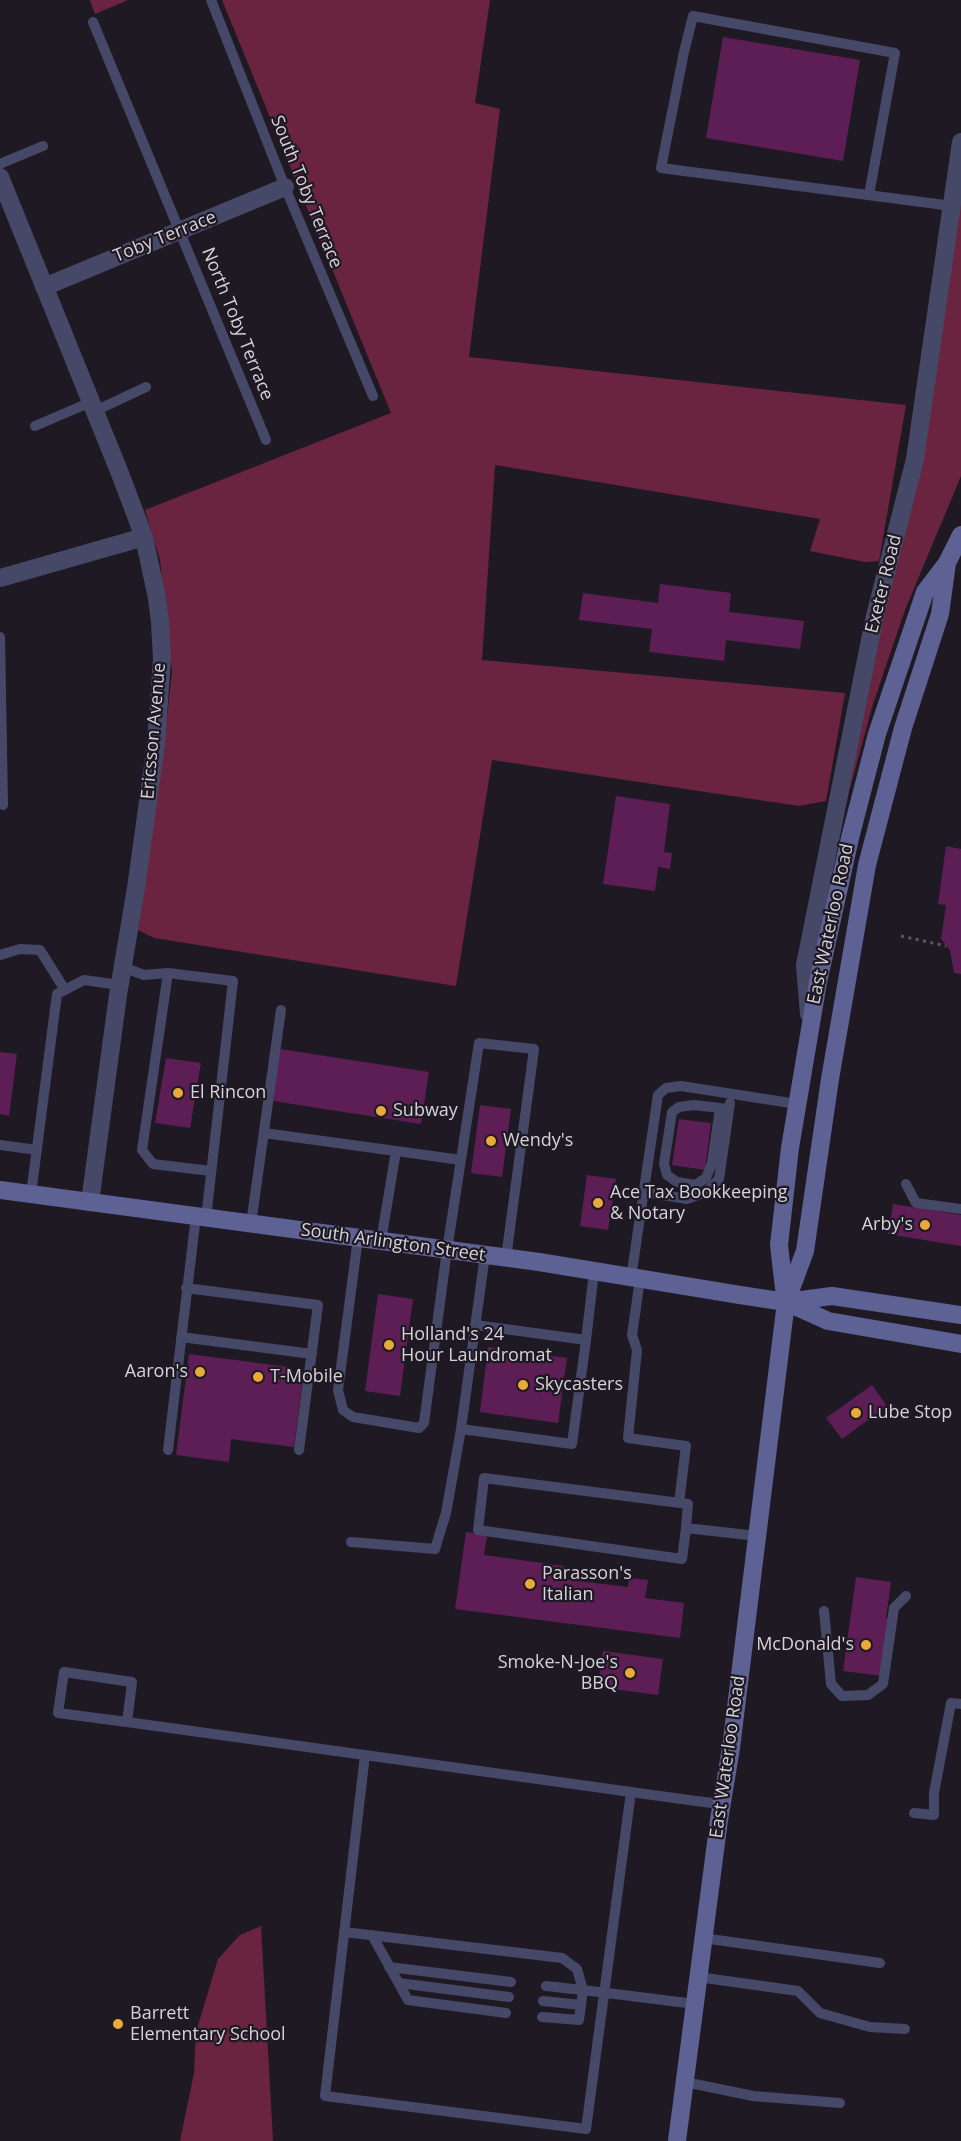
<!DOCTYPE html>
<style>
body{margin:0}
canvas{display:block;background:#1e1923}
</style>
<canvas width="961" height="2141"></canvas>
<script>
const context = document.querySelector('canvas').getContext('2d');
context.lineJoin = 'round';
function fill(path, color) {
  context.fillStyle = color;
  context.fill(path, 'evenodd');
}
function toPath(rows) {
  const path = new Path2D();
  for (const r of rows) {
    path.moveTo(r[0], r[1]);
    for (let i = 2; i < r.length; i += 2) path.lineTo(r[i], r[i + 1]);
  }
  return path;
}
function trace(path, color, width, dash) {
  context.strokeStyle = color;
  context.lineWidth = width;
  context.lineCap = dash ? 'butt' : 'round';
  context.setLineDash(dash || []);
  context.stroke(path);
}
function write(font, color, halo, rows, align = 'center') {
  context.font = font + ' "Open Sans",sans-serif';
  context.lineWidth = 4.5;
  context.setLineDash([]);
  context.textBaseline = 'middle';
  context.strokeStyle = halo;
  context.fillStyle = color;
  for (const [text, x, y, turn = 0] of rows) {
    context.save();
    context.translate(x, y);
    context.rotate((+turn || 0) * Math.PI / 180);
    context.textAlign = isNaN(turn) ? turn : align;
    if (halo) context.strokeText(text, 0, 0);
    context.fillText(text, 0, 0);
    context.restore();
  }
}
fill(toPath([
 [90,0,128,0,95,14],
 [222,0,490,0,475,103,500,109,469,357,906,405,879,561,865,562,810,551,820,519,495,465,482,660,845,693,826,801,799,806,492,760,456,986,154,938,138,930,161,770,172,672,160,560,145,510,391,413],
 [961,192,961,476,905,610,873,704,842,817],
 [261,1926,273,2141,180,2141,194,2073,196,2032,218,1959,240,1935]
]), '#6a243f');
fill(toPath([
 [723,37,860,60,843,161,706,138],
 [660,584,731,593,729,612,804,621,800,649,726,640,724,661,649,652,652,629,579,620,583,593,658,603],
 [616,796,670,804,664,852,672,853,670,869,658,867,655,891,603,884],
 [946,846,961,849,961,974,954,973,950,950,941,939,946,905,938,904],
 [280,1049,429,1072,421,1124,273,1101],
 [0,1052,17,1054,9,1116,0,1114],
 [166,1058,201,1063,190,1128,155,1123],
 [480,1105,511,1109,502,1177,471,1173],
 [679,1119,711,1123,705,1170,672,1165],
 [587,1175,616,1179,608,1230,580,1226],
 [893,1204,961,1215,961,1246,888,1234],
 [378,1294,413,1299,400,1396,365,1391],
 [488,1347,567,1358,558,1423,480,1412],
 [189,1354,289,1367,302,1385,294,1447,231,1439,229,1462,176,1455],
 [872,1385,887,1406,842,1439,826,1418],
 [466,1532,487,1535,484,1555,564,1566,562,1579,628,1587,629,1578,648,1580,645,1598,684,1603,680,1638,455,1609],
 [856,1577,891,1582,886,1618,890,1618,882,1676,843,1671],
 [603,1651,663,1659,658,1695,598,1687]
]), '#5d1d55');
trace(toPath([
 [901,936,946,946]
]), '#5d5962', 3, [3, 4.5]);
trace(toPath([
 [211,0,285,187,373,396],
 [93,22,266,440],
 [0,164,43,146],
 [869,195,895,53,693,16,684,52,661,168,952,206],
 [95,411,146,387],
 [35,426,91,402],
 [0,637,3,805],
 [0,955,20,949,40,950,65,990],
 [123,967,144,975,168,973,233,981,206,1218],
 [168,973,142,1150,153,1164,211,1171],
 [720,1108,712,1163,706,1178,695,1185,677,1182,667,1175,664,1164,672,1112,679,1107,694,1105,720,1108,729,1109],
 [264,1133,396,1151,381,1241],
 [0,1145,37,1150],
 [396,1151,461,1160],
 [906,1184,916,1203,961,1209],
 [644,1192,687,1199,706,1192,719,1179,730,1103],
 [31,1194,57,994,84,980,119,985],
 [251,1224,281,1010],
 [358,1238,338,1390,343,1410,353,1417,419,1428,424,1423,447,1250,479,1043,534,1049,506,1258],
 [631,1278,658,1095,666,1088,681,1086,797,1104],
 [640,1279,632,1335,637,1350,628,1438,686,1446,679,1503],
 [186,1288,318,1305,299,1450],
 [475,1325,586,1340,594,1272],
 [181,1337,312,1354],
 [461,1429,572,1444,586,1340],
 [168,1450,196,1216],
 [686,1528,688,1504,484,1478,478,1530,682,1559,686,1528,757,1536],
 [351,1542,435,1549,446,1513,461,1429,485,1255],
 [824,1611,831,1684,842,1696,868,1695,883,1684,894,1608,906,1596],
 [127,1722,132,1682,64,1672,58,1713,127,1722,631,1792,696,1801,721,1804],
 [365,1755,325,2096,586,2129,631,1792],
 [914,1813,934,1815,934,1793,951,1703,961,1704],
 [344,1932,562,1958,577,1969,583,1990,695,2004],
 [372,1935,408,2000,506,2013],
 [703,1938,880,1963],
 [389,1967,511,1982],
 [698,1977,798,1991,820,2013,870,2027,905,2029],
 [399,1983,509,1997],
 [543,2001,581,2005],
 [542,2017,579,2020,583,1990,546,1986],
 [685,2082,753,2096,840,2103]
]), '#464868', 10);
trace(toPath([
 [0,177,119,471,144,537,157,598,160,622,162,659,156,744,136,888,118,995,90,1202],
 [44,287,285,187],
 [0,578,144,537],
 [809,1014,805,965,874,620,915,459,961,142]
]), '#464868', 18);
trace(toPath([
 [0,1190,539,1262,740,1295,786,1302,828,1321,961,1344],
 [785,1297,779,1245,790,1148,818,982,850,838,877,734,925,592,947,563,961,535],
 [786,1302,832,1296,961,1315],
 [677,2141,719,1820,731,1748,786,1302,805,1251,830,1079,867,865,903,728,940,614,947,563]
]), '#5e6194', 18);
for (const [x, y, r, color] of [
 [178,1093,6,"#eaaa39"],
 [381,1111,6,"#eaaa39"],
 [491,1141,6,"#eaaa39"],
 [598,1203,6,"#eaaa39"],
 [925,1225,6,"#eaaa39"],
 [389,1345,6,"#eaaa39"],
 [200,1372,6,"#eaaa39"],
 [258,1377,6,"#eaaa39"],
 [523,1385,6,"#eaaa39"],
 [856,1413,6,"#eaaa39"],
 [530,1584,6,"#eaaa39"],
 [866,1645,6,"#eaaa39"],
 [630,1673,6,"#eaaa39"],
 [118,2024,6,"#eaaa39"]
]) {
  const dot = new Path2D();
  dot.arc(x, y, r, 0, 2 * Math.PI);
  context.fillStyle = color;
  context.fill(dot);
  trace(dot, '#1e1923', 2);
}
write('18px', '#d5d2d9', '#1e1923', [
 ["South Toby Terrace",306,192,68],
 ["Toby Terrace",165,237,-22],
 ["North Toby Terrace",237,324,68],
 ["Exeter Road",884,584,-76],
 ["Ericsson Avenue",154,731,-85],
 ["East Waterloo Road",831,924,-78],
 ["South Arlington Street",393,1243,8],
 ["East Waterloo Road",728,1757,-82]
]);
write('18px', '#d5d2d9', '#1e1923', [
 ["El Rincon",190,1093],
 ["Subway",393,1111],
 ["Wendy's",503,1141],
 ["Ace Tax Bookkeeping",610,1193],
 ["& Notary",610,1214],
 ["Arby's",913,1225,"right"],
 ["Holland's 24",401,1335],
 ["Hour Laundromat",401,1356],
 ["Aaron's",188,1372,"right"],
 ["T-Mobile",270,1377],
 ["Skycasters",535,1385],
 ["Lube Stop",868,1413],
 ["Parasson's",542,1574],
 ["Italian",542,1595],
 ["McDonald's",854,1645,"right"],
 ["Smoke-N-Joe's",618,1663,"right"],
 ["BBQ",618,1684,"right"],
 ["Barrett",130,2014],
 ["Elementary School",130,2035]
], 'left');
</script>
